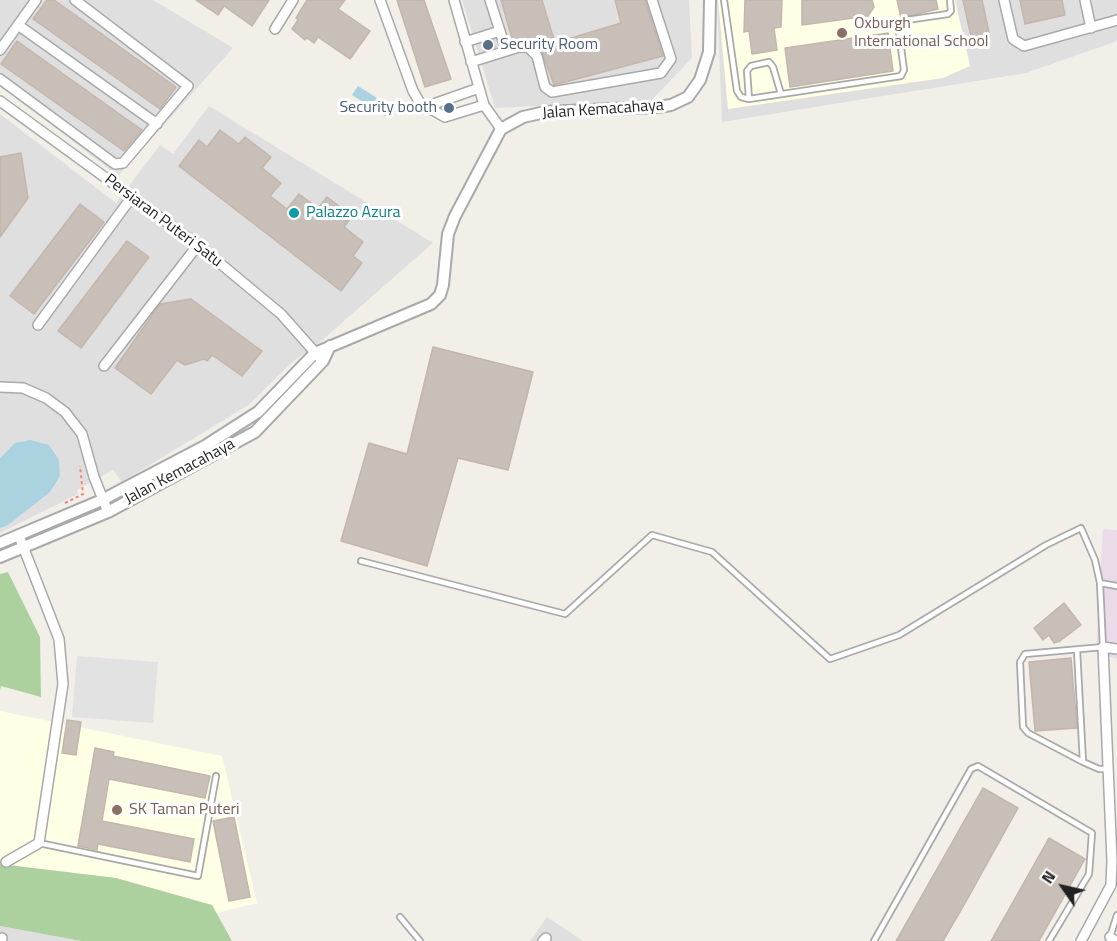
<!DOCTYPE html>
<style>
body{margin:0}
#map{position:relative;width:1117px;height:941px;overflow:hidden;background:#f2efe9;font-family:"Titillium Web",sans-serif}
canvas{display:block}
.north{position:absolute;left:1033px;top:857px;width:60px;height:60px;-webkit-text-stroke:4px #fff;paint-order:stroke;rotate:304deg;font-size:16px;font-weight:700;line-height:24px;text-align:center;color:#222}
.north::after{content:'';display:block;margin:auto;width:21px;height:27px;background:#222;clip-path:polygon(50% 0,100% 100%,50% 72%,0 100%)}
</style>
<div id="map">
<canvas width="1117" height="941"></canvas>
<div class="north">N</div>
</div>
<script>
const context = document.querySelector('canvas').getContext('2d');
context.lineJoin = 'round';
function fill(path, color) {
  context.fillStyle = color;
  context.fill(path, 'evenodd');
}
function toPath(rows) {
  const path = new Path2D();
  for (const r of rows) {
    path.moveTo(r[0], r[1]);
    for (let i = 2; i < r.length; i += 2) path.lineTo(r[i], r[i + 1]);
  }
  return path;
}
function trace(path, color, width, dash) {
  context.strokeStyle = color;
  context.lineWidth = width;
  context.lineCap = dash ? 'butt' : 'round';
  context.setLineDash(dash || []);
  context.stroke(path);
}
function write(font, color, halo, rows, align = 'center') {
  context.font = font + ' "Titillium Web",sans-serif';
  context.lineWidth = 6;
  context.setLineDash([]);
  context.textBaseline = 'middle';
  context.strokeStyle = halo;
  context.fillStyle = color;
  for (const [text, x, y, turn = 0] of rows) {
    context.save();
    context.translate(x, y);
    context.rotate((+turn || 0) * Math.PI / 180);
    context.textAlign = isNaN(turn) ? turn : align;
    if (halo) context.strokeText(text, 0, 0);
    context.fillText(text, 0, 0);
    context.restore();
  }
}
fill(toPath([
 [0,0,153,0,233,48,118,176,0,85],
 [462,0,689,0,692,58,651,101,495,108],
 [717,0,1117,0,1117,41,1026,73,722,122],
 [209,106,433,243,320,342,291,363,250,404,122,482,113,470,77,490,78,494,0,533,0,114,116,203,160,145,173,154],
 [547,917,583,941,530,941],
 [0,926,81,941,0,941]
]), '#e0dfdf');
fill(toPath([
 [1103,529,1117,530,1117,659,1096,652]
]), '#ebdbe8');
fill(toPath([
 [718,0,955,0,970,66,943,78,728,109],
 [0,711,222,756,257,903,217,913,212,905,116,878,0,864]
]), '#ffffe5');
fill(toPath([
 [8,572,40,637,41,697,1,686,0,690,0,574],
 [0,864,116,878,212,905,232,941,81,941,0,926]
]), '#add19e');
fill(toPath([
 [77,656,158,662,153,723,72,717]
]), '#e2e2e2');
fill(toPath([
 [358,86,393,108,387,117,352,95],
 [30,440,49,445,59,460,60,476,50,492,8,525,0,528,0,458,15,443]
]), '#aad3df');
const building = toPath([
 [47,0,54,0,176,87,160,109,33,19,47,0],
 [196,0,269,0,252,26,224,6,218,15,196,0],
 [307,0,345,0,338,9,370,31,350,59,318,37,314,43,307,38,305,40,292,29,298,20,296,18,307,0],
 [397,0,424,0,451,79,425,87,397,0],
 [501,0,542,0,555,43,621,23,615,0,645,0,663,56,554,85,537,38,513,42,501,0],
 [745,0,782,0,781,27,774,28,777,50,752,54,749,31,744,32,745,0],
 [802,0,872,0,874,7,868,16,802,25,802,0],
 [897,0,936,0,938,9,901,18,897,0],
 [963,0,982,0,990,37,972,41,963,0],
 [1020,0,1062,0,1065,15,1025,24,1020,0],
 [888,33,893,71,790,87,785,48,888,33],
 [493,40,495,47,484,51,482,44,493,40],
 [17,41,142,130,124,151,1,64,17,41],
 [220,130,239,144,245,137,271,157,262,168,281,183,270,196,287,209,299,194,318,208,327,197,352,216,344,227,363,242,353,256,362,263,341,291,179,166,199,140,207,147,220,130],
 [21,153,28,198,0,237,0,157,21,153],
 [80,204,104,222,34,314,10,296,80,204],
 [127,241,149,257,81,348,58,331,127,241],
 [191,299,262,351,242,376,212,355,207,361,204,359,185,365,177,360,151,394,115,368,160,304,191,299],
 [433,347,533,372,508,470,458,458,427,566,341,541,369,443,407,454,433,347],
 [1064,603,1081,625,1060,641,1054,643,1049,635,1043,640,1034,628,1064,603],
 [1071,658,1077,728,1035,731,1029,662,1071,658],
 [67,720,81,722,76,755,62,753,67,720],
 [95,748,114,752,113,756,210,776,205,798,109,779,102,821,194,839,190,862,98,844,97,850,78,846,95,748],
 [983,788,1018,808,964,905,943,941,896,941,983,788],
 [234,817,250,897,229,901,213,821,234,817],
 [1049,838,1085,859,1039,941,991,941,1049,838]
]);
fill(building, '#c7bfb8');
trace(building, '#c4b6ab', 1.5);
const service = toPath([
 [724,0,737,91,741,97,749,99,901,76,904,70,899,33,901,27,907,20,948,14,951,11,950,0],
 [749,99,747,71,751,66,769,62,773,67,781,94],
 [361,561,565,614,652,535,712,552,830,659,899,635,1046,545,1081,528,1095,560,1100,583,1103,647,1025,654,1020,662,1023,727,1028,733,1083,762,1099,769,1107,769],
 [1100,583,1117,586],
 [1077,650,1083,762],
 [39,843,198,876,216,776],
 [400,917,420,941],
 [1110,937,1117,915],
 [874,941,971,769,978,766,1092,833,1089,874,1049,941]
]);
const minor = toPath([
 [380,0,413,91,420,103,445,117,484,105],
 [454,0,484,105,501,129],
 [490,0,506,50],
 [1004,0,1013,39,1024,46,1117,20],
 [1085,0,1091,28],
 [18,25,157,124],
 [275,29,293,0],
 [465,42,500,31],
 [0,50,36,0],
 [471,62,519,47,528,47,537,56,545,87,552,92,661,73,671,59,652,0],
 [0,79,115,164,123,163,188,86,75,0],
 [0,101,198,245,281,314,320,358],
 [425,107,479,88],
 [38,325,131,198],
 [104,366,198,245],
 [0,387,23,388,46,398,65,412,82,434,94,477,108,512],
 [6,862,39,843,63,684,59,639,19,536],
 [1110,937,1115,941],
 [1,941,2,938],
 [543,941,546,938],
 [1081,941,1111,885,1112,861,1103,647,1117,649]
]);
const tertiary = toPath([
 [0,543,102,500,205,446,258,412,315,353,431,304,440,295,443,285,448,234,455,216,501,129,523,117,545,112,657,107,671,105,688,97,700,80,709,52,710,0],
 [0,557,108,512,255,432,323,361,330,346]
]);
trace(service, '#a9a9a9', 8);
trace(minor, '#a9a9a9', 12);
trace(tertiary, '#a9a9a9', 14);
trace(toPath([
 [65,503,83,494,80,466]
]), '#fa8072', 2, [3, 3]);
trace(service, '#fff', 4.5);
trace(minor, '#fff', 9);
trace(tertiary, '#fff', 10);
for (const [x, y, r, color] of [
 [842,33,6,"#8d6e63"],
 [488,45,6,"#5c6f8a"],
 [449,108,6,"#5c6f8a"],
 [294,213,6,"#0f9aa8"],
 [117,810,6,"#8d6e63"]
]) {
  const dot = new Path2D();
  dot.arc(x, y, r, 0, 2 * Math.PI);
  context.fillStyle = color;
  context.fill(dot);
  trace(dot, '#fff', 2);
}
write('16px', '#785e54', '#fff', [
 ["Oxburgh",854,24],
 ["International School",854,42],
 ["SK Taman Puteri",129,810]
], 'left');
write('16px', '#4e5e75', '#fff', [
 ["Security Room",500,45],
 ["Security booth",437,108,"right"]
], 'left');
write('16px', '#222', '#fff', [
 ["Jalan Kemacahaya",603,110,-4],
 ["Persiaran Puteri Satu",163,221,37],
 ["Jalan Kemacahaya",180,472,-28]
]);
write('16px', '#0d838f', '#fff', [
 ["Palazzo Azura",306,213]
], 'left');
</script>
